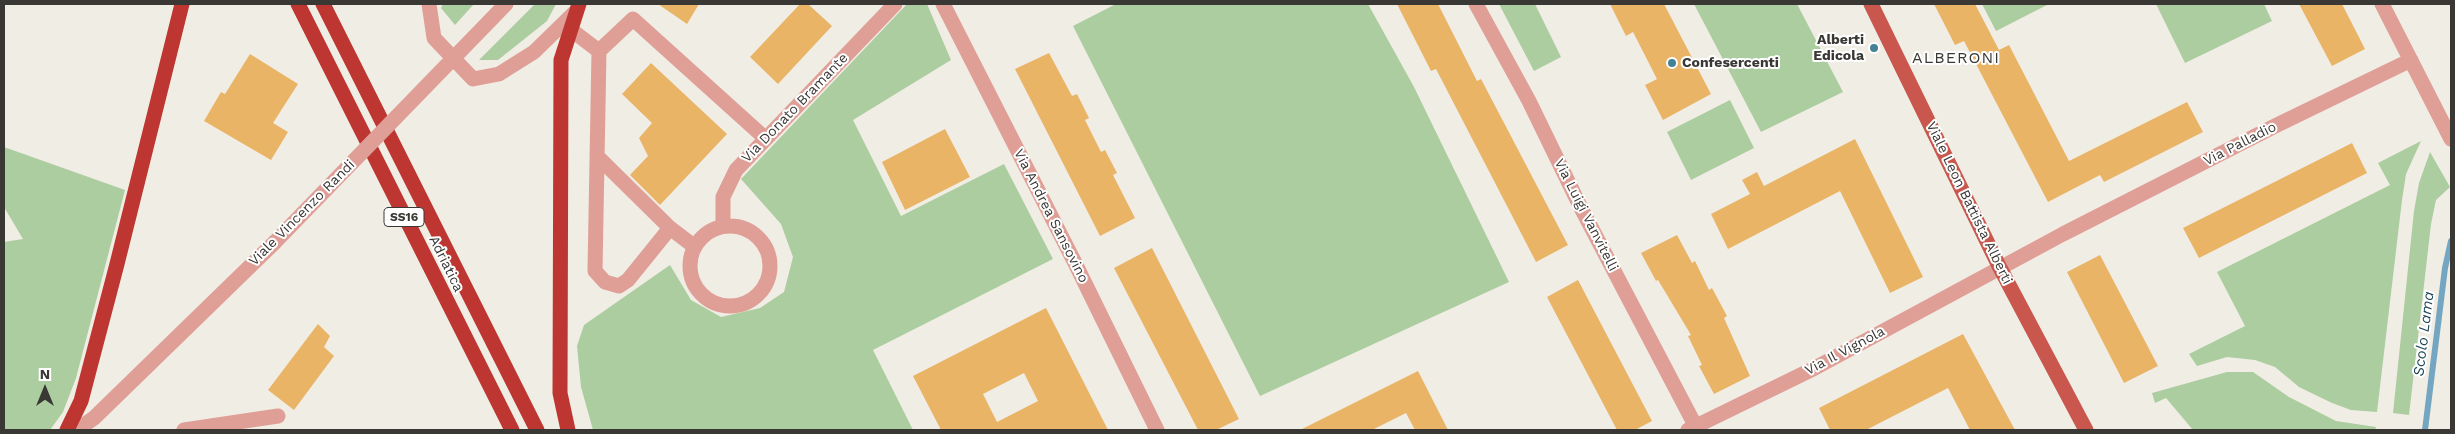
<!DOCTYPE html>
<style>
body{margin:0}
#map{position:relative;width:2455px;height:434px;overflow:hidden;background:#f0ede5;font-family:"Work Sans",sans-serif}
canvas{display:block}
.frame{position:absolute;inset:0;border:5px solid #393835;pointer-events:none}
.north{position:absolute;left:20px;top:364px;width:50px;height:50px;-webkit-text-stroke:4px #fff;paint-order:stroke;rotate:0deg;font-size:14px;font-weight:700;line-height:20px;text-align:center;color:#393835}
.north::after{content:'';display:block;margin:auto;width:18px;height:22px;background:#393835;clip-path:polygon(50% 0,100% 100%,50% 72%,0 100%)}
</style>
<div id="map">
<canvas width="2455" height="434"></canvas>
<div class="frame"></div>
<div class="north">N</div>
</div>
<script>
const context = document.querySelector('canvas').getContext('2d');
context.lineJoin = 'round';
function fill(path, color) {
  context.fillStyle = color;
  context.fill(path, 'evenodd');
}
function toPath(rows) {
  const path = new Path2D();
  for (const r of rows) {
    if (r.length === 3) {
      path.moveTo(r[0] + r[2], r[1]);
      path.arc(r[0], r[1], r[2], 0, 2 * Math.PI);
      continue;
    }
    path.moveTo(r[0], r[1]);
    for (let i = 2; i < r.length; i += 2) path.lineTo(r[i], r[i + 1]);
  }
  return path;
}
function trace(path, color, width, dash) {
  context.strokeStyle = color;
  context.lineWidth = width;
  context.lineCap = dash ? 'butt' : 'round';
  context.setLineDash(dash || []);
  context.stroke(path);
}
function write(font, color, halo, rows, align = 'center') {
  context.font = font + ' "Work Sans",sans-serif';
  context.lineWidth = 4;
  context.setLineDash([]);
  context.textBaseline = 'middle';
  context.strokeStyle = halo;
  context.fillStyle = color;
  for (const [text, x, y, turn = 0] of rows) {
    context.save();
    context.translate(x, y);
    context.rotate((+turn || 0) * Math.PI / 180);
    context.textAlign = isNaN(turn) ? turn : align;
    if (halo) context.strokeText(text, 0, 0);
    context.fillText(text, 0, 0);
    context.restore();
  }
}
fill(toPath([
 [443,4,474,4,455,25,441,8],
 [535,4,556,4,547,21,498,60,479,60],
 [907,4,927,4,951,60,853,120,901,216,1004,164,1053,259,873,350,913,430,593,430,581,387,577,346,584,325,670,265,691,300,721,317,760,308,784,292,793,257,781,224,741,179],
 [1116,4,1368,4,1414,87,1509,282,1260,396,1073,26],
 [1499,4,1535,4,1561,57,1534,71],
 [1694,4,1797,4,1843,92,1761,132],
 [1982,4,2049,4,1996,31],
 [2156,4,2264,4,2272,21,2185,63],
 [1730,100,1754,148,1691,180,1667,132],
 [2421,141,2406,174,2402,200,2377,412,2351,410,2332,403,2299,387,2275,367,2255,360,2227,357,2197,366,2189,354,2245,326,2217,272,2390,185,2378,163],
 [4,147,125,190,76,378,63,412,50,430,4,430,4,242,23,239,4,207],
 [2430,152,2450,187,2436,200,2431,224,2409,415,2393,413,2414,211,2419,183],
 [2227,372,2253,372,2289,397,2336,421,2376,427,2375,430,2193,430,2166,398,2155,403,2152,393]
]), '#accd9f');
trace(toPath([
 [2425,430,2445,268,2451,241]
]), '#74a6c2', 6);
fill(toPath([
 [658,4,699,4,687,24],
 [800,4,808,4,832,26,778,84,750,57],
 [1397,4,1438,4,1477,81,1481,79,1568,245,1536,262,1436,69,1431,71],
 [1610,4,1664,4,1711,94,1663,120,1645,85,1657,79,1633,32,1626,36],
 [1934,4,1975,4,1999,50,2009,45,2069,161,2187,102,2203,132,2104,182,2100,175,2048,202,1964,41,1955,45],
 [2299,4,2342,4,2365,49,2332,66],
 [1049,53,1072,96,1077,94,1089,118,1085,120,1101,152,1105,150,1117,173,1113,175,1135,218,1100,236,1015,69],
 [250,54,298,84,273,123,288,132,271,160,204,121,221,92,225,94],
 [651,63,727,134,660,205,630,175,648,156,639,138,652,123,622,94],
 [945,129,970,177,905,210,882,162],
 [1855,139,1923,277,1890,293,1840,191,1728,249,1711,214,1750,194,1742,180,1757,172,1764,186],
 [2352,143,2367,173,2199,258,2183,228],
 [1677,235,1692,263,1695,261,1709,290,1712,288,1727,316,1724,318,1750,376,1714,394,1699,366,1702,365,1688,336,1691,335,1658,280,1656,281,1641,253],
 [1152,248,1239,419,1216,430,1198,430,1114,268],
 [2100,255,2158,366,2124,383,2067,272],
 [1578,280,1652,421,1635,430,1617,430,1547,297],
 [1046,308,1108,430,941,430,913,376],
 [1024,373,1038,401,997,422,983,394],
 [318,324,330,336,324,347,334,356,294,410,268,390],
 [1963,334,2015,430,1970,430,1948,388,1866,430,1830,430,1819,408],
 [1418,371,1448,430,1415,430,1406,413,1372,430,1300,430]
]), '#eab467');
trace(toPath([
 [429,4,434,38,473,79,499,74,534,52,576,11],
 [943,4,1075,263,1157,430],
 [1476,4,1529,101,1580,206,1696,427],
 [2382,4,2451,139],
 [570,29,599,51],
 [597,156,670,228,695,247],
 [730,266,40],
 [723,226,723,197,736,170,895,4],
 [670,228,628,280,619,286,605,282,595,271,599,51,633,19,766,139],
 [77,430,94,418,275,242],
 [184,430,278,416],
 [1688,430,1813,369,2063,234,2277,125,2411,60]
]), '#df9f97', 15);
trace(toPath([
 [1871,4,1999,266,2086,430]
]), '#c9574e', 15);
trace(toPath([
 [298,4,512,430],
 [323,4,537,430],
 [67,430,81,401,117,264,182,4],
 [568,430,560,393,561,60,579,4]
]), '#be3632', 15);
trace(toPath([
 [275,242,506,4]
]), '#df9f97', 15);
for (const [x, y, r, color] of [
 [1874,48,5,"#448297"],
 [1672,63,5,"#448297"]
]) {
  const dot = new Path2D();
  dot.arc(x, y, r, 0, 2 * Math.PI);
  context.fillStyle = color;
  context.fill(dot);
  trace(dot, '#fff', 2);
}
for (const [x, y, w] of [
 [404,217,40]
]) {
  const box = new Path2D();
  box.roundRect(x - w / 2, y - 9.5, w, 19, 4);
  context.fillStyle = '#fff';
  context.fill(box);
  trace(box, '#393835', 1);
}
write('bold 12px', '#393835', null, [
 ["SS16",404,217]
]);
write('bold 14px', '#393835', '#fff', [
 ["Alberti",1864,40],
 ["Edicola",1864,56],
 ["Confesercenti",1682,63,"left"]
], 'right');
write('14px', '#393835', '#fff', [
 ["Via Donato Bramante",795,108,-46],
 ["Via Palladio",2240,144,-27],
 ["Viale Leon Battista Alberti",1969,203,64],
 ["Viale Vincenzo Randi",302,213,-45],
 ["Via Luigi Vanvitelli",1586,215,63],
 ["Via Andrea Sansovino",1051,216,63],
 ["Adriatica",446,264,64],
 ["Via Il Vignola",1845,351,-28]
]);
write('italic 15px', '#1e465b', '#fff', [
 ["Scolo Lama",2424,334,-83]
]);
context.letterSpacing = '1px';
write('16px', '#393835', '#fff', [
 ["ALBERONI",1956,58]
]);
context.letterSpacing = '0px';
</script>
